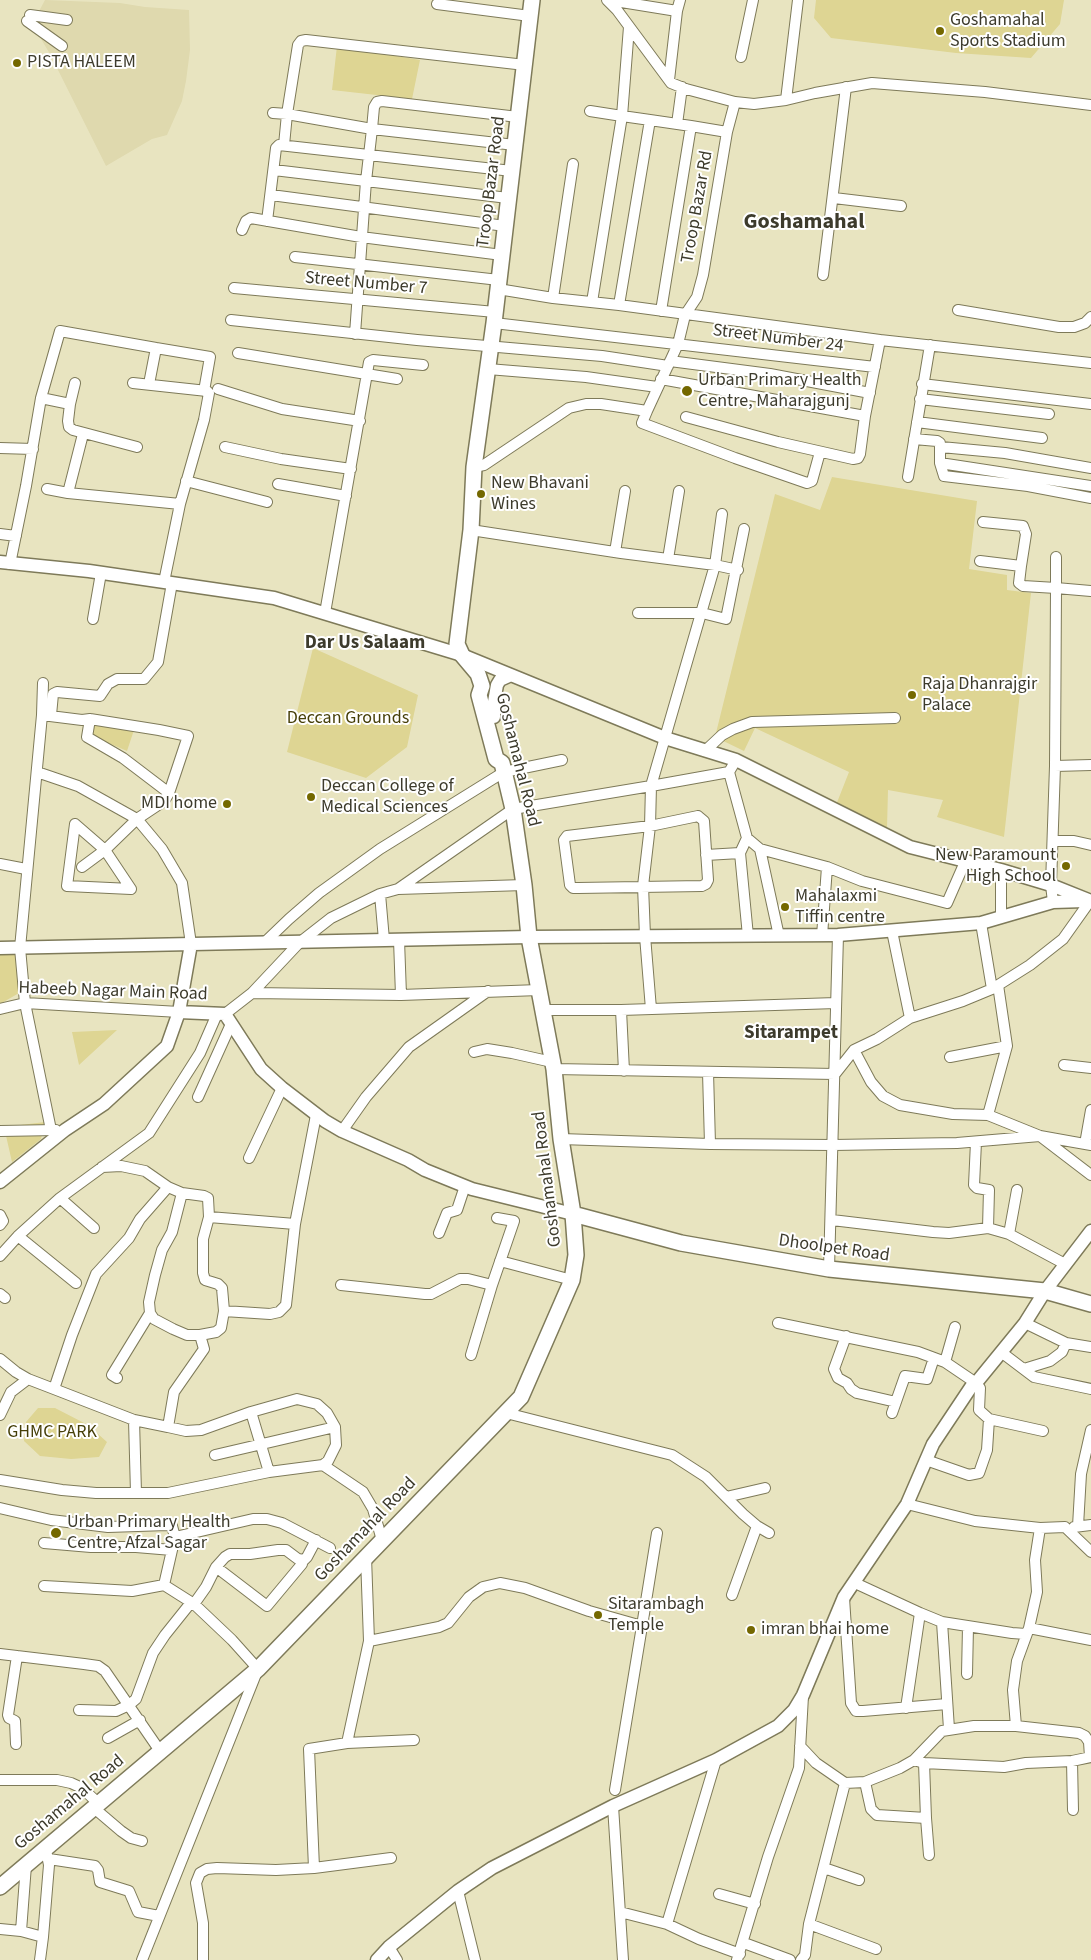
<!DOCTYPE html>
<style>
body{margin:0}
canvas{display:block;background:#e8e4c0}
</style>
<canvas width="1091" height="1960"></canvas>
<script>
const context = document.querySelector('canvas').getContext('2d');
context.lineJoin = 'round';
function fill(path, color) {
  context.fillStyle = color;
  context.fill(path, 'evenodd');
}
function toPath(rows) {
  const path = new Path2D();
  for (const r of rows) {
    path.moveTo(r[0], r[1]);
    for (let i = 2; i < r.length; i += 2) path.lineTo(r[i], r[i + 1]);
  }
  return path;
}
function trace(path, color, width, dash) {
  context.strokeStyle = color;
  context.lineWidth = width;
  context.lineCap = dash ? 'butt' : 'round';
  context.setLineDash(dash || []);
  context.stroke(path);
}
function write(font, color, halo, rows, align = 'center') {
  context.font = font + ' "Source Sans 3",sans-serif';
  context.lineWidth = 4;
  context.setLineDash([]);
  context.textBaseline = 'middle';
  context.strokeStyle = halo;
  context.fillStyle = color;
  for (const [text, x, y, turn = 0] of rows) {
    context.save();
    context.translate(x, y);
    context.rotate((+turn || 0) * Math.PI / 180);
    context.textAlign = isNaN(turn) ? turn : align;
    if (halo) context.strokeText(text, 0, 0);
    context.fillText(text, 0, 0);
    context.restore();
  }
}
fill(toPath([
 [45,0,120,3,145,7,189,10,190,50,186,81,182,101,167,135,152,139,106,166,50,54,38,34,30,28]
]), '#dfd9ae');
fill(toPath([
 [816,0,1064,0,1060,24,1031,58,956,53,831,38,814,18],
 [337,46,420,60,412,99,332,90],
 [832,477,977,501,969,569,1007,575,1007,590,1031,593,1004,837,937,817,943,800,888,790,887,828,836,805,849,772,755,728,744,751,715,737,775,494,820,510],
 [313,648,418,695,407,747,366,778,287,752],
 [93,720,135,727,127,751,92,736],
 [20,948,19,993,0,1004,0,950],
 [117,1030,79,1065,72,1032],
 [45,1122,41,1139,12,1162,4,1127],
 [38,1408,55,1408,88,1425,107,1442,99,1457,71,1459,40,1456,24,1441,26,1422]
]), '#ded593');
const minor = toPath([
 [607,0,617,10,671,83,686,89,735,102,754,104,786,100,815,93,872,83,985,92,1091,105],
 [609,0,677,11,669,80],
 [437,4,530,16],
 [677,11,680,0],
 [30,15,67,20],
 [27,21,62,46],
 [741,57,753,0],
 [786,100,798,0],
 [590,111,622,116,629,27],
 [273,113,287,114,284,145],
 [677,124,682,87],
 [515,145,372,129,374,107,377,102,382,101,518,117],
 [274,170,366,181,355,334],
 [271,195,505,226],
 [508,198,366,181,372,129,287,114,298,45,301,41,306,40,525,65],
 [834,198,901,206],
 [267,221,276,148,279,145,512,171],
 [242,230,246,221,251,218,361,237,502,255],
 [295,257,499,280],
 [823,275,846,87],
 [234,288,495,312],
 [498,289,553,298,619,305,880,340,1091,363],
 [553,298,573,164],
 [592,302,622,116,650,120],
 [619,305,650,120,691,126],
 [958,310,1059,327,1074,327,1085,323,1091,317],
 [661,311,691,126,727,132],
 [231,320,417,340,602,356,668,366],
 [494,323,875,367],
 [156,348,210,357,204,391],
 [238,353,397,379],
 [670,361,770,374,870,393],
 [488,369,586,377,657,387],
 [661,379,865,416],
 [133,383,207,391,209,393,204,420,180,504,164,582],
 [922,384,1091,404],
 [218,389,282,409,360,421],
 [41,398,70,404,68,421,69,427,73,430,137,447],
 [920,399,1049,414],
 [70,404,75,383],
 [647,411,642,423,735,458,807,483,812,481,820,452],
 [686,417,778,442,853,459,858,458,860,454,865,416,880,340],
 [917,422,1042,438],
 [83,434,68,493,180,504],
 [914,439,937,441,940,443,940,463,944,476,1028,486,1091,498],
 [225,447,281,459,351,469],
 [941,447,1005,453,1091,468],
 [0,448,33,449],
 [940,463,1091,486],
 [474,467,484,465,569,408,586,404,601,404,647,411,678,344,685,315,697,297,703,275,727,132,735,102],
 [908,477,930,345],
 [186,481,267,502],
 [278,484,346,496],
 [47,489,68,493],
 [722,514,715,565,651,786,729,772,736,760],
 [983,522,1023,526,1026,534,1021,566],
 [471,530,621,553,715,565,738,570],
 [0,534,16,536],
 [615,552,625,491],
 [668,559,679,491],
 [980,561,1021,566,1019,583,1023,586,1056,588,1056,557],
 [10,564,26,486,41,398,60,331,156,348,149,384],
 [325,613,369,362,373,360,423,365],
 [638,613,702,613,726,619,744,529],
 [93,619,101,573],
 [43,683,42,715,20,948,25,1003,51,1130],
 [42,715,82,720,90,719,159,730,188,736,169,793,123,758,87,737,90,719],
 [51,715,53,694,57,692,100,696,108,684,117,679,144,679,158,662,172,583],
 [705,751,722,735,733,729,752,722,895,718],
 [1055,766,1056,588,1091,591],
 [37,772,78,786,137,819,162,849,182,883,191,944],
 [729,772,747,838,760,849,827,867,862,881,947,903,965,862],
 [698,816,704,821,708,880,706,884,702,886,578,888,573,888,570,885,564,840,567,836,650,826,698,816],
 [75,824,67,886,131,889],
 [75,824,105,850,131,889],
 [1053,841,1074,841,1091,845],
 [760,849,779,936],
 [740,853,748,936],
 [706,855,740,853,747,838],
 [0,864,26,869],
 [82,867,105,850,137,819,164,801,169,793],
 [524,885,398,889,513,809,651,786,650,826,643,886,645,936,651,1009],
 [1053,902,1051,885,1055,766,1091,765],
 [1001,917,1001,870],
 [981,923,992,989],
 [892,931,910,1018],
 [822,936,827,867],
 [384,940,380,894,398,889],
 [399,940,401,995],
 [264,943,289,919,319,893,380,849,504,772,562,760],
 [252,993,401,995,539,990],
 [0,1009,25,1003,179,1012],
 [544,1010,621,1010,836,1003],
 [621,1010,624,1071],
 [225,1014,252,993,299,943,331,918,380,894],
 [854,1050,871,1082,883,1096,900,1105,953,1114,988,1115,1007,1046,998,985],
 [474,1052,487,1049,512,1053,552,1062],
 [950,1057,1007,1046],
 [1064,1065,1091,1068],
 [554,1069,835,1074,854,1050,877,1039,910,1018,963,1001,992,989,1030,965,1063,939,1090,901],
 [708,1072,710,1144],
 [198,1097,231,1024],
 [988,1115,1040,1136,1091,1145],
 [0,1131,56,1130],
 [342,1131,366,1097,409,1047,488,991],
 [561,1139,710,1144,833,1145,957,1143,1040,1136,1091,1175],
 [976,1142,974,1185,977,1188,989,1190,988,1228],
 [1085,1144,1091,1110],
 [249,1158,282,1088],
 [102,1167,121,1166,145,1171,168,1187],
 [182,1193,168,1187,140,1219,129,1238,96,1274,72,1335,54,1389,134,1420,168,1427,174,1392,204,1349,200,1335,216,1332,221,1328,224,1311],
 [60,1198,94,1228],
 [0,1215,3,1221,0,1225],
 [209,1217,295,1224],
 [832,1220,933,1232,949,1233,988,1228,1009,1234,1065,1264],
 [439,1233,447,1213,457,1210,465,1186],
 [1009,1234,1017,1190],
 [18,1236,76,1283],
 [0,1256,18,1236,60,1198,149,1133,200,1053,217,1014],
 [500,1261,572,1280],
 [829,1269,838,935],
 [341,1285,425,1294,431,1294,460,1279,468,1279,492,1285],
 [0,1294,5,1298],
 [778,1323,918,1352,945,1362,976,1383,980,1388,979,1410,989,1419,1043,1431],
 [1025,1323,1066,1343,1091,1347],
 [200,1335,187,1335,173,1329,154,1319,150,1313,149,1302,155,1275,162,1250,172,1232,182,1193,204,1196,208,1198,209,1217,203,1239,203,1273,205,1280,218,1284,222,1288,224,1311,270,1314,279,1312,286,1305,295,1224,316,1115],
 [846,1336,834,1369,838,1378,847,1383,851,1389,857,1393,896,1402],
 [1001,1352,1034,1377,1091,1389],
 [471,1355,492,1285,514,1221,497,1218],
 [0,1359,16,1372,28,1379,54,1389],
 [945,1362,955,1327],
 [1024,1369,1050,1361,1062,1352,1066,1343],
 [117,1378,112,1375,150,1313],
 [251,1412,269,1472],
 [506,1413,672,1455,706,1477,743,1514,757,1526,769,1533],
 [892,1413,905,1376,927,1379,934,1358],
 [0,1415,11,1392,28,1379],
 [134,1420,136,1493],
 [215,1455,335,1427],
 [926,1460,969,1475,979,1473,987,1450,989,1419],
 [323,1465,363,1492,373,1509,382,1540],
 [0,1480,62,1490,96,1493,168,1493,269,1472,323,1465,328,1461,336,1445,335,1427,327,1413,317,1404,297,1399,251,1412,201,1430,186,1431,168,1427],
 [726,1497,765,1488],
 [907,1504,975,1521,1040,1528,1065,1527,1091,1552],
 [0,1508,51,1520,108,1527,167,1525,172,1526,175,1537,164,1585],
 [1078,1526,1081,1474,1091,1430],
 [1074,1527,1091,1525],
 [175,1537,253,1519,267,1519,282,1523,330,1548],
 [44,1543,91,1547,136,1547,172,1550],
 [216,1567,267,1606,302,1564],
 [855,1583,920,1613,906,1708],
 [44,1586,132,1591,164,1585,194,1604,232,1640,258,1669,142,1960],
 [732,1595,757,1526],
 [844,1598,851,1703,856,1711,863,1711,947,1704],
 [920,1613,942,1622,1012,1633,1026,1634],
 [942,1622,949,1729],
 [642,1626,657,1533],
 [1029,1628,1091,1640],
 [369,1641,439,1627,448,1623,469,1597,483,1587,500,1583,525,1588,589,1611,642,1626,615,1790],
 [0,1654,84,1664,98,1666,105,1671,160,1751],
 [967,1674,968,1627],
 [79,1710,116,1711,129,1705,136,1699,153,1653,165,1635,189,1605,194,1604,206,1587,216,1567,225,1557,230,1554,250,1554,278,1550,286,1550,298,1559,304,1560,307,1557,316,1540],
 [1016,1726,1013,1690,1017,1661,1029,1628,1037,1592,1035,1560,1040,1528],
 [108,1738,140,1720],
 [347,1743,369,1641,366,1557],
 [16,1744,15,1721,9,1718,8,1715,17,1656],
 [800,1746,816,1763,845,1783,809,1924,805,1955,801,1960],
 [914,1760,942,1731,974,1726,1016,1726,1079,1733,1085,1736,1089,1742,1090,1757],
 [1072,1761,1073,1810],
 [924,1763,926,1818,929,1855],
 [0,1780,57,1780,71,1783,82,1788,99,1804],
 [865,1782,871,1809,877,1815,926,1818],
 [845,1783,865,1782,900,1768,914,1760,924,1763,1004,1767,1026,1763,1072,1761,1091,1757],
 [613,1806,623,1960],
 [94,1808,121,1831,131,1838,142,1841],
 [49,1859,95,1866,98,1870,100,1882,129,1891,138,1912,159,1916],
 [26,1865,21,1931,43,1937,40,1960],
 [314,1868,391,1858],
 [824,1868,859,1880],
 [458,1891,475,1960],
 [719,1894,755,1904],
 [620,1912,667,1924,716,1760],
 [667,1924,699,1939,740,1954],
 [809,1924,876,1949],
 [0,1929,21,1931],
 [43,1937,49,1865,47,1855],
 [744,1943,790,1960],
 [389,1947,397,1960],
 [203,1960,203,1923,196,1883,200,1873,207,1869,217,1868,276,1870,314,1868,309,1749,347,1743,414,1740],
 [737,1960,768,1857,799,1768,803,1696]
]);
const tertiary = toPath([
 [0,562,89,571,274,598,462,655,665,738,736,760,910,847,1001,870,1051,885,1091,901],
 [494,717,494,702,497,685,500,680,511,675],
 [0,948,529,937,838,935,981,923,1053,902,1085,901],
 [179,1012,225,1014,261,1069,282,1088,325,1121,342,1131,408,1160,425,1170,472,1189,573,1214],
 [0,1182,65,1130,104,1104,167,1046,179,1012,191,944],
 [377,1960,389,1947,458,1891,492,1868,613,1806,716,1760,778,1726,794,1710,803,1695,844,1597,907,1504,933,1444,971,1387,976,1383,1025,1323,1045,1291,1091,1231]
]);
const secondary = toPath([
 [573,1214,681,1243,829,1269,1045,1291,1091,1304],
 [0,1887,258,1669,521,1397,572,1280,576,1255,573,1214,561,1139,554,1069,529,937,524,885,513,809,502,763,496,759,479,695,482,686,478,674,462,655,457,644,471,530,474,467,494,323,532,0]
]);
trace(minor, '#7e7a59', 12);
trace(tertiary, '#7e7a59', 15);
trace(secondary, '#7e7a59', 18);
trace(minor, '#fff', 10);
trace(tertiary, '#fff', 12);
trace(secondary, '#fff', 15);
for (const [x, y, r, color] of [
 [940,31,5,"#746800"],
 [17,63,5,"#746800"],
 [687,391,6,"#746800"],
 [481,494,5,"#746800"],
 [912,695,5,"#746800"],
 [311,797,5,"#746800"],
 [227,804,5,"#746800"],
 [1066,866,5,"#746800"],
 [785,907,5,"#746800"],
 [56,1533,6,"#746800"],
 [598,1615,5,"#746800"],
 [751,1630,5,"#746800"]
]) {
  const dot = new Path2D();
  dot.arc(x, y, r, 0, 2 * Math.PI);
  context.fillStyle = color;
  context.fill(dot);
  trace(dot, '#fff', 2);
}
write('18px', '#3d3b2c', '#fff', [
 ["Goshamahal",950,21],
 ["Sports Stadium",950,42],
 ["PISTA HALEEM",27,63],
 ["Urban Primary Health",698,381],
 ["Centre, Maharajgunj",698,402],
 ["New Bhavani",491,484],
 ["Wines",491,505],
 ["Raja Dhanrajgir",922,685],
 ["Palace",922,706],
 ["Deccan College of",321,787],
 ["Medical Sciences",321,808],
 ["MDI home",217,804,"right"],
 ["New Paramount",1056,856,"right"],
 ["High School",1056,877,"right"],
 ["Mahalaxmi",795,897],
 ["Tiffin centre",795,918],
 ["Urban Primary Health",67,1523],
 ["Centre, Afzal Sagar",67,1544],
 ["Sitarambagh",608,1605],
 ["Temple",608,1626],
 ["imran bhai home",761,1630]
], 'left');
write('18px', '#3d3b2c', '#fff', [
 ["Troop Bazar Road",492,182,-83],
 ["Troop Bazar Rd",698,207,-80],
 ["Street Number 7",366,284,5],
 ["Street Number 24",778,339,7],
 ["Goshamahal Road",517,760,76],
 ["Habeeb Nagar Main Road",113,992,2],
 ["Goshamahal Road",548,1179,-97],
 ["Dhoolpet Road",834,1249,8],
 ["Goshamahal Road",366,1530,-46],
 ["Goshamahal Road",70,1803,-40]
]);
write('18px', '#463f08', '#fff', [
 ["Deccan Grounds",348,719],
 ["GHMC PARK",52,1433]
]);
write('bold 19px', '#3d3b2c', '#fff', [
 ["Dar Us Salaam",365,644],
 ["Sitarampet",791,1034]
]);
write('bold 22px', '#3d3b2c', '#fff', [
 ["Goshamahal",804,223]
]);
</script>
